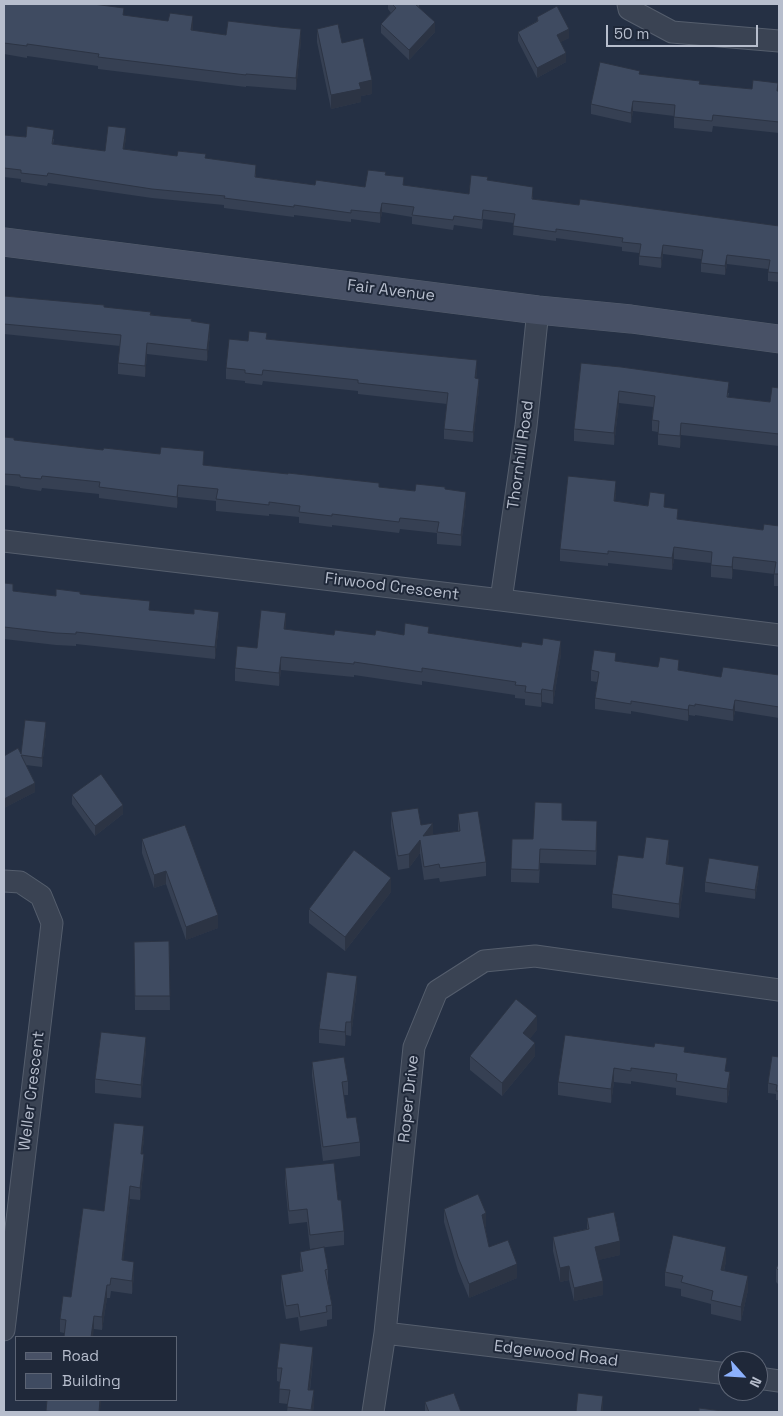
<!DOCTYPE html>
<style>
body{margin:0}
#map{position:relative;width:783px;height:1416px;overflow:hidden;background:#253044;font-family:"Space Grotesk",sans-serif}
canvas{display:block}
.frame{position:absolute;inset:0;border:5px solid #b7becd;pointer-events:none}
.legend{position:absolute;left:15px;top:1336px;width:162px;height:65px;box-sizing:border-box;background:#1f2839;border:1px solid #5c6474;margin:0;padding:6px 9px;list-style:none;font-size:15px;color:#b7becd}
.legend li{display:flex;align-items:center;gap:10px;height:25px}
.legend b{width:25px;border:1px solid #5c6474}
.north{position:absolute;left:718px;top:1351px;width:50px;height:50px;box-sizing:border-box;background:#1f2839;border:1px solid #5c6474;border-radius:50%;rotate:116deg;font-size:14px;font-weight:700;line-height:20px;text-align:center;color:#b7becd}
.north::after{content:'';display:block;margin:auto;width:18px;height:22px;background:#8cb1fd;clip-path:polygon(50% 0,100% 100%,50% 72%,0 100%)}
.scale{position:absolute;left:606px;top:25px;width:152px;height:22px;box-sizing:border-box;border:2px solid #b7becd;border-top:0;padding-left:6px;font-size:15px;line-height:18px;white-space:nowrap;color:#b7becd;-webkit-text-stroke:4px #1f2839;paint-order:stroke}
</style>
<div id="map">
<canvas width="783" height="1416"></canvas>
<div class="frame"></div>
<ul class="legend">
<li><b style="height:6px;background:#485166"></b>Road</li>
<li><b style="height:14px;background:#3f4b61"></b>Building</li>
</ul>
<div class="north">N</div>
<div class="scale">50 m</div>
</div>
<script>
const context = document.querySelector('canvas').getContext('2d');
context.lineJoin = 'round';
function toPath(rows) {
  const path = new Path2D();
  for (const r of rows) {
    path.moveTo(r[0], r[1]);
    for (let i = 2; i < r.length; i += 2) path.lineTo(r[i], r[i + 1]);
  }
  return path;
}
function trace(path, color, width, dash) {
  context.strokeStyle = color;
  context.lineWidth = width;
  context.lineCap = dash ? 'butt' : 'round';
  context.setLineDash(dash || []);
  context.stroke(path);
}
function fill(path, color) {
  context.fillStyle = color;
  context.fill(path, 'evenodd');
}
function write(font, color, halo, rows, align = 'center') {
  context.font = font + ' "Space Grotesk",sans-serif';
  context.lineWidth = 4;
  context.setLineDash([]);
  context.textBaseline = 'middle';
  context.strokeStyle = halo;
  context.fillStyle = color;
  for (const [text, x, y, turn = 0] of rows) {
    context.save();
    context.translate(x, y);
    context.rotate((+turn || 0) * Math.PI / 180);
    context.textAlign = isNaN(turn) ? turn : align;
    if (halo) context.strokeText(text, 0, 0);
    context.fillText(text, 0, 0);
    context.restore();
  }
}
const street = toPath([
 [628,4,629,9,672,32,779,41],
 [4,541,501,600,779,635],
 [501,600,526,426,538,310],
 [4,881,20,882,41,896,52,923,4,1330],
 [385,1333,728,1374],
 [758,1378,779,1381],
 [373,1412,385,1333,414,1047,437,991,484,961,535,956,779,990]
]);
const secondary = toPath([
 [4,242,538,310,631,319,779,339]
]);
trace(street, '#555e6d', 23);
trace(secondary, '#555e6d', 29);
trace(street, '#3a4353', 21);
trace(secondary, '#485166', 28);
fill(toPath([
 [4,4,124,15,193,28,193,31,226,35,301,41,296,90,246,86,246,87,98,69,98,66,27,56,27,58,4,54],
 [388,4,419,4,419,7,435,32,409,60,381,33,381,24,391,13,388,9],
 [537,17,569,38,560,42,566,62,537,78,518,41,518,32,537,21],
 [317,29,342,43,372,94,361,96,361,102,331,109,317,42],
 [640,74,700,84,752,89,779,91,779,133,713,126,712,132,674,128,674,116,633,111,631,123,591,114,591,104],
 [4,135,26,137,54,139,53,144,105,151,126,138,124,149,177,156,206,158,256,174,256,177,315,185,365,187,386,175,404,185,469,194,488,181,533,197,533,199,579,205,779,226,779,282,768,281,768,269,727,264,725,275,701,272,701,259,663,254,661,268,639,265,639,253,622,251,622,247,556,238,556,241,513,235,514,223,483,219,482,229,454,225,453,230,412,224,412,217,382,212,380,223,351,219,351,222,294,215,294,217,224,208,224,205,152,198,48,183,47,186,21,182,21,179,4,177],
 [4,296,104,307,192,321,210,334,207,361,147,354,145,377,118,374,118,363,120,346,4,334],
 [267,339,477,371,476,379,479,389,473,442,444,439,444,429,447,404,358,394,358,391,263,381,262,385,245,383,245,381,226,379,226,368],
 [581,363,729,393,728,397,770,402,779,388,779,446,681,435,680,448,658,445,658,432,652,431,652,420,653,407,619,403,614,445,574,441,574,429],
 [4,437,14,440,204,465,379,487,415,491,445,489,466,503,461,546,437,544,437,533,400,529,399,533,332,525,332,527,299,523,299,517,269,514,269,516,216,511,216,501,178,497,177,508,99,498,99,494,42,488,41,491,20,488,20,487,4,485],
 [616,493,615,501,665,508,678,520,763,530,779,526,779,586,774,586,774,574,733,569,732,579,711,577,711,563,674,559,672,570,608,563,608,566,560,561,560,549],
 [4,583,13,591,56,596,80,594,150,610,219,623,215,659,76,644,76,646,56,645,4,639],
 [286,626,285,629,334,635,404,635,429,633,561,654,553,704,542,702,541,707,525,705,525,699,515,698,515,695,422,681,422,685,354,675,354,677,281,670,279,686,235,681,235,668,257,648],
 [616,661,721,677,779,675,779,718,735,711,733,721,695,715,695,716,689,715,688,721,631,711,631,714,595,709,595,698,597,682,591,681,591,670],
 [46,731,42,767,26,765,35,792,4,808,4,756,21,754],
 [72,795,123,814,95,836,72,804],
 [391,812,421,825,433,835,458,831,458,814,486,862,486,876,440,882,439,878,424,880,420,853,409,868,398,870,391,826],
 [562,820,597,835,596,865,540,863,539,883,511,882,511,869,533,839],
 [142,839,218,928,186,940,166,884,154,888,142,853],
 [669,854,668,864,684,881,679,918,612,908,612,894,643,858],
 [759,875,755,899,705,892,705,882],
 [391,892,345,951,309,923,309,909],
 [169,941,170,1010,135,1010,134,942],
 [357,989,351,1036,346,1035,345,1046,319,1043,319,1029],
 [537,1030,530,1038,535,1056,502,1096,470,1070,470,1056],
 [146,1050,141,1098,95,1093,95,1079],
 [685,1052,727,1072,730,1086,727,1103,676,1095,676,1088,631,1081,631,1084,614,1082,611,1103,558,1095,558,1082],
 [779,1057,779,1100,776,1100,776,1094,768,1093,768,1083],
 [312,1062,348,1081,348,1095,344,1095,347,1118,360,1142,360,1156,323,1161,312,1076],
 [144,1139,142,1154,144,1167,140,1200,130,1199,123,1261,134,1275,132,1294,111,1291,110,1298,107,1298,102,1330,94,1329,64,1333,60,1332,60,1319,71,1297,104,1211],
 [285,1168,338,1200,344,1231,344,1245,310,1249,307,1222,289,1224,285,1182],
 [444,1209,486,1227,485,1227,489,1247,517,1278,469,1298,458,1271,444,1222],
 [587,1218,620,1255,598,1260,603,1295,574,1301,569,1280,560,1282,553,1251,553,1237,587,1229],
 [300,1252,328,1269,328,1283,332,1305,332,1319,327,1320,327,1326,300,1331,298,1317,286,1319,281,1289,281,1275,301,1272,300,1266],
 [726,1261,724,1271,748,1290,741,1321,711,1314,711,1304,681,1296,681,1289,665,1286,665,1272],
 [779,1264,779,1285,776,1282,776,1268],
 [313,1360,310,1390,314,1404,313,1412,287,1412,288,1404,279,1403,280,1382,277,1381,277,1368],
 [425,1402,461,1412,425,1412]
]), '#364053');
fill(toPath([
 [193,16,193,28,191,42,191,30],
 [435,22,435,32,409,60,409,50],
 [301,29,301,41,296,90,296,78],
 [569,29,569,38,557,44,557,35],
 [566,53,566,62,537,78,537,68],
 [372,80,372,94,361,96,361,102,331,109,331,95,359,83],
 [633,101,633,111,631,123,631,113],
 [126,128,126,138,123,158,123,149],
 [382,203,382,212,380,223,380,213],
 [663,245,663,254,661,268,661,258],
 [727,255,727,264,725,275,725,266],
 [210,324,210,334,207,361,207,350],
 [147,343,147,354,145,377,145,366],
 [477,360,477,371,475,389,475,378],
 [479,379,479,389,473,442,473,432],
 [619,391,619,403,614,445,614,433],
 [681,423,681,435,680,448,680,436],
 [616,481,616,493,614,513,614,501],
 [178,485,178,497,177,508,177,497],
 [466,492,466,503,461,546,461,535],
 [674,547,674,559,672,570,672,558],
 [733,557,733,569,732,579,732,567],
 [219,612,219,623,215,659,215,647],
 [286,613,286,626,284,642,284,629],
 [561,641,561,654,553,704,553,691],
 [281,657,281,670,279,686,279,673],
 [542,689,542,702,541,707,541,694],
 [735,700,735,711,733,721,733,710],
 [689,705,689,715,688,721,688,710],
 [46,722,46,731,42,767,42,758],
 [35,783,35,792,4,808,4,799],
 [123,805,123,814,95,836,95,826],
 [433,823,433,837,423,836],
 [420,840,420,853,409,868,409,854],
 [669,840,669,854,666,878,666,864],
 [759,866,759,875,755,899,755,890],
 [684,867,684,881,679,918,679,904],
 [166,871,166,884,154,888,154,875],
 [391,878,391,892,345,951,345,937],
 [218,915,218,928,186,940,186,927],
 [357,976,357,989,351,1036,351,1022],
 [537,1016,537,1030,523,1047,523,1033],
 [346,1022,346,1035,345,1046,345,1032],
 [146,1037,146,1050,141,1098,141,1085],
 [535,1043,535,1056,502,1096,502,1083],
 [614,1068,614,1082,611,1103,611,1089],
 [730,1072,730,1086,727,1103,727,1089],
 [144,1126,144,1139,141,1167,141,1154],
 [144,1154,144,1167,140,1200,140,1188],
 [130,1186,130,1199,122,1273,122,1260],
 [486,1213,486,1227,482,1228,482,1215],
 [620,1241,620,1255,595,1261,595,1247],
 [726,1247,726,1261,721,1284,721,1270],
 [134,1262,134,1275,132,1294,132,1281],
 [517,1264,517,1278,469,1298,469,1284],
 [569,1266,569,1280,560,1282,560,1268],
 [748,1276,748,1290,741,1321,741,1307],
 [603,1281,603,1295,574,1301,574,1288],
 [107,1285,107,1298,102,1330,102,1317],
 [94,1316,94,1329,93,1337,91,1337],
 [313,1347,313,1360,308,1403,308,1390],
 [314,1390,314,1404,313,1412,311,1412],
 [603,1396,603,1412,601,1412],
 [100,1400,101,1400,101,1403,100,1412,99,1412]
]), '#2c3444');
const building = toPath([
 [4,4,93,4,124,8,123,15,168,21,170,13,193,16,191,30,226,35,228,21,279,27,301,29,296,78,246,74,246,75,98,57,99,54,27,44,27,46,4,43,4,4],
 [392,4,415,4,435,22,409,50,381,24,396,8,392,4],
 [557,6,569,29,557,35,566,53,537,68,518,32,538,21,537,17,557,6],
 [338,24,342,43,363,38,372,80,359,83,361,89,331,95,317,29,338,24],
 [600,62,640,71,639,74,700,81,699,84,752,89,753,80,778,83,777,91,779,91,779,122,713,115,712,121,674,117,675,105,633,101,631,113,591,104,600,62],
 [27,126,54,130,52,144,105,151,108,126,126,128,123,149,177,156,178,151,206,154,205,158,256,165,255,177,315,185,316,180,365,187,368,170,386,172,385,175,404,177,403,185,469,194,471,175,488,177,487,180,533,187,532,199,579,205,580,199,779,226,779,273,768,272,770,260,727,255,725,266,701,263,703,250,663,245,661,258,639,256,641,244,622,242,623,238,556,229,556,232,513,226,515,214,483,210,482,220,454,216,453,220,412,215,414,207,382,203,380,213,351,210,351,213,294,205,294,207,224,198,225,196,152,189,48,173,47,176,21,173,21,170,4,168,4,135,26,137,27,126],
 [4,296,104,305,104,307,151,312,150,315,192,319,191,321,210,324,207,350,147,343,145,366,118,363,121,335,4,324,4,296],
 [249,331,267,333,266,339,477,360,475,378,479,379,473,432,444,429,448,393,358,383,358,380,263,370,262,375,245,373,245,370,226,368,229,339,248,341,249,331],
 [581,363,621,367,729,382,727,397,770,402,772,387,779,388,779,434,681,423,680,436,658,434,659,421,652,420,655,396,619,391,614,433,574,429,581,363],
 [4,437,14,438,14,440,103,450,104,448,160,454,161,447,204,451,203,465,288,474,288,473,379,483,379,487,415,491,416,484,445,487,445,489,466,492,461,535,437,532,439,522,400,518,399,522,332,514,332,516,299,512,300,506,269,502,269,505,216,499,218,489,178,485,177,497,99,487,100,482,42,476,41,479,20,477,20,475,4,474,4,437],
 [568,476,616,481,614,501,648,506,650,492,665,494,664,507,678,509,677,519,763,530,764,524,779,526,779,574,774,574,776,562,733,557,732,567,711,565,712,552,674,547,672,558,608,551,608,554,560,549,568,476],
 [4,583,13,584,13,591,56,596,56,589,80,592,80,594,150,601,149,610,194,614,194,609,219,612,215,647,76,632,76,634,56,633,4,627,4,583],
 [261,610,286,613,284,629,334,635,335,630,375,635,376,630,404,635,405,623,429,627,428,633,521,647,522,642,542,645,543,638,561,641,553,691,542,689,541,694,525,692,526,686,515,685,516,682,422,668,422,672,354,662,354,664,281,657,279,673,235,668,237,646,257,648,261,610],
 [594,650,616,653,615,661,658,667,660,657,679,660,678,670,721,677,723,667,779,675,779,707,735,700,733,710,695,704,695,706,689,705,688,710,631,701,631,704,595,698,599,672,591,670,594,650],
 [25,720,46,722,42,758,21,755,35,783,4,799,4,756,18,748,21,754,25,720],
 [101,774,123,805,95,826,72,795,101,774],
 [535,802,562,803,562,820,597,821,596,851,540,849,539,870,511,869,512,839,533,839,535,802],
 [418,808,421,825,433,823,423,836,460,831,458,814,478,811,486,862,440,868,439,864,424,867,420,840,409,854,398,856,391,812,418,808],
 [185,825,218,915,186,927,166,871,154,875,142,839,185,825],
 [646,837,669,840,666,864,684,867,679,904,612,894,618,855,643,858,646,837],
 [354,850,391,878,345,937,309,909,354,850],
 [709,858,759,866,755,890,705,882,709,858],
 [169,941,170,996,135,996,134,942,169,941],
 [327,972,357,976,351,1022,346,1022,345,1032,319,1029,327,972],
 [516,999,537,1016,523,1033,535,1043,502,1083,470,1056,516,999],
 [101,1032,146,1037,141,1085,95,1079,101,1032],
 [565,1035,654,1047,655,1043,685,1047,684,1052,727,1058,725,1071,730,1072,727,1089,676,1081,677,1074,631,1068,631,1071,614,1068,611,1089,558,1082,565,1035],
 [772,1056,779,1057,779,1091,776,1091,777,1085,768,1083,772,1056],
 [344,1057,348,1081,342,1082,347,1118,356,1117,360,1142,323,1147,312,1062,344,1057],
 [114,1123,144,1126,141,1154,144,1154,140,1188,130,1186,122,1260,134,1262,132,1281,111,1278,110,1285,107,1285,102,1317,94,1316,91,1337,64,1337,66,1320,60,1319,63,1296,71,1297,83,1208,104,1211,114,1123],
 [334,1163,338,1200,341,1200,344,1231,310,1235,307,1209,289,1211,285,1168,334,1163],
 [478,1194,486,1213,482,1215,489,1247,508,1240,517,1264,469,1284,458,1257,444,1209,478,1194],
 [614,1212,620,1241,595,1247,603,1281,574,1288,569,1266,560,1268,553,1237,589,1229,587,1218,614,1212],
 [673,1235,726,1247,721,1270,748,1276,741,1307,711,1300,713,1291,681,1282,683,1276,665,1272,673,1235],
 [324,1247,328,1269,325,1270,332,1305,326,1306,327,1312,300,1317,298,1304,286,1306,281,1275,303,1271,300,1252,324,1247],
 [779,1264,779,1271,776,1268,779,1264],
 [280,1343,313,1347,308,1390,314,1390,311,1410,287,1407,290,1390,279,1389,282,1368,277,1368,280,1343],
 [454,1393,461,1412,429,1412,425,1402,454,1393],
 [578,1393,603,1396,601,1412,576,1412,578,1393],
 [47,1400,100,1400,99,1412,57,1412,46,1411,47,1400],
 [699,1408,730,1412,699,1412,699,1408]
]);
fill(building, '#3f4b61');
trace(building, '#2c3444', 1);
write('16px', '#b7becd', '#1f2839', [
 ["Fair Avenue",391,291,7],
 ["Thornhill Road",521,455,-82],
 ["Firwood Crescent",392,587,7],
 ["Weller Crescent",32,1091,-83],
 ["Roper Drive",409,1099,-84],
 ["Edgewood Road",556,1354,7]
]);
</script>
